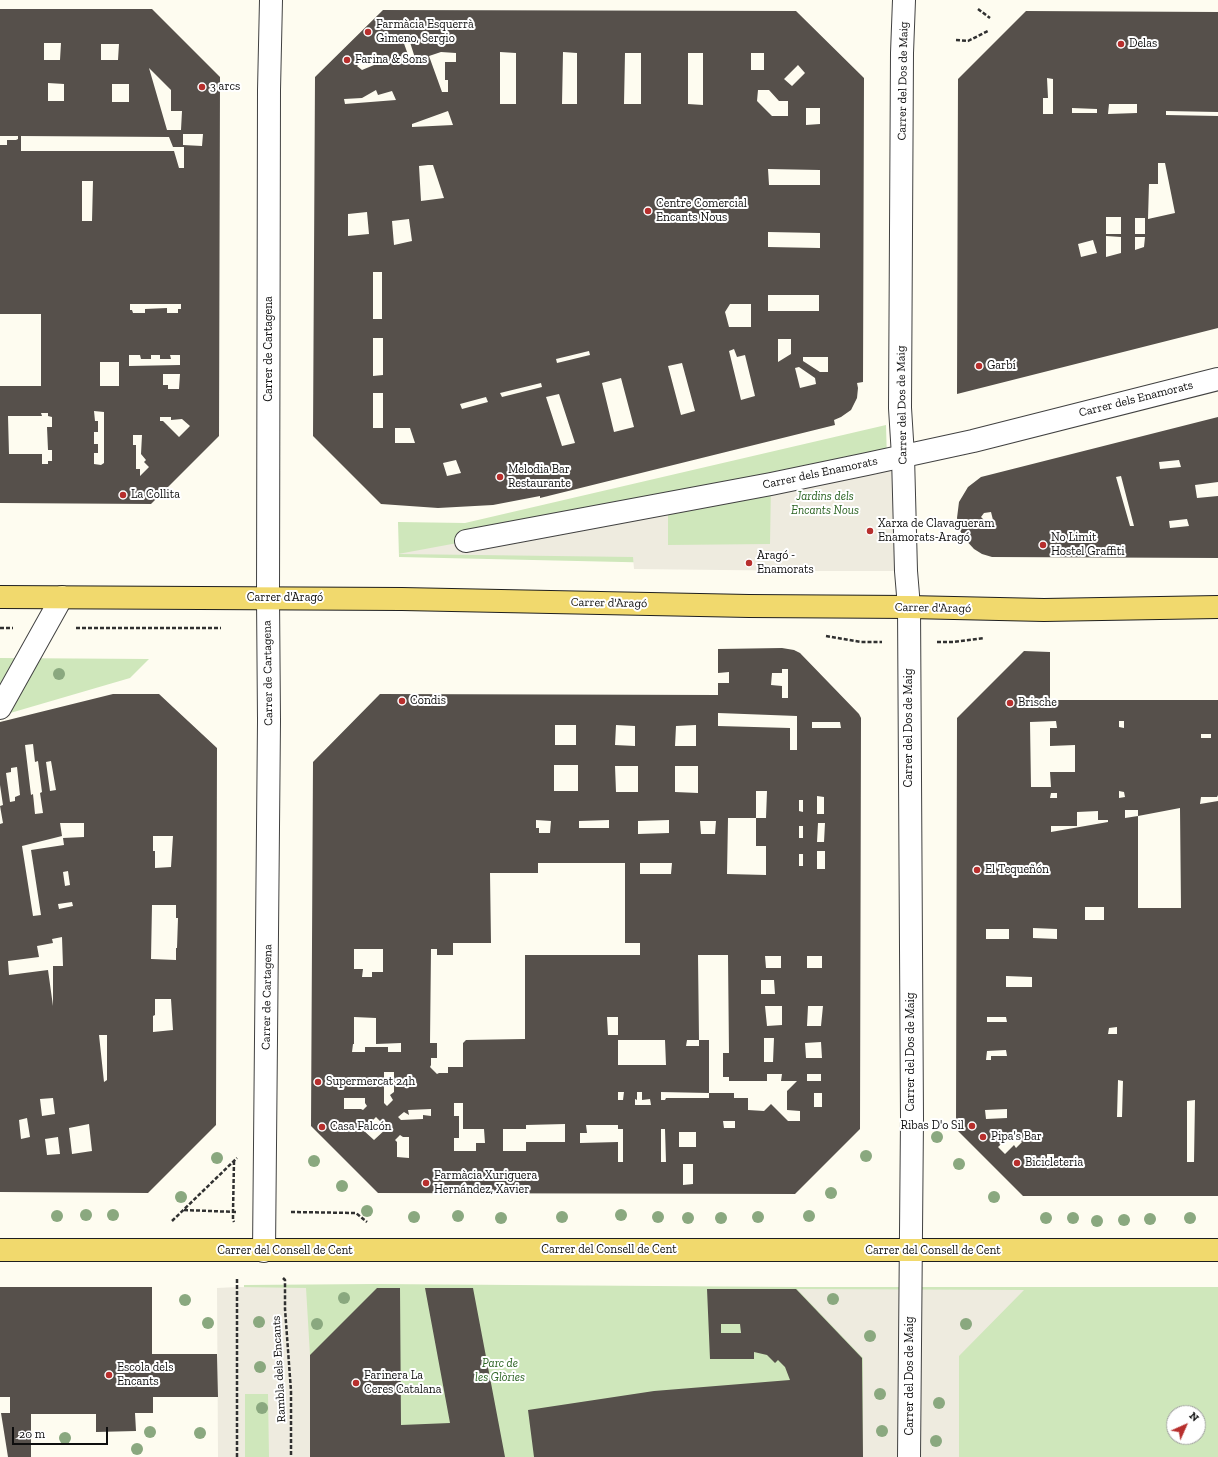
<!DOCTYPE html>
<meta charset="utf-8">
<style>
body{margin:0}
#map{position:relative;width:1218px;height:1457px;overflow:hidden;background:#fefcf0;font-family:"Zilla Slab",serif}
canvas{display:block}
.north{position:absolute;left:1166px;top:1405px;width:40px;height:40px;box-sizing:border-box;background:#fff;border:1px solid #9f9f9f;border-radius:50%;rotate:45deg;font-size:11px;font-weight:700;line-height:16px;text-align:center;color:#0e0e0e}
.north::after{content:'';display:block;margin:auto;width:14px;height:18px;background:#b72f2d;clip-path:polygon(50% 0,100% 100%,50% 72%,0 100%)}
.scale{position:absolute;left:12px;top:1427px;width:96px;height:18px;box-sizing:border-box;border:2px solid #0e0e0e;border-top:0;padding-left:5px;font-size:12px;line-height:14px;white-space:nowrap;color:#0e0e0e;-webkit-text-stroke:3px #fff;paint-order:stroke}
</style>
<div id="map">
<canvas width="1218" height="1457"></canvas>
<div class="north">N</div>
<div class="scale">20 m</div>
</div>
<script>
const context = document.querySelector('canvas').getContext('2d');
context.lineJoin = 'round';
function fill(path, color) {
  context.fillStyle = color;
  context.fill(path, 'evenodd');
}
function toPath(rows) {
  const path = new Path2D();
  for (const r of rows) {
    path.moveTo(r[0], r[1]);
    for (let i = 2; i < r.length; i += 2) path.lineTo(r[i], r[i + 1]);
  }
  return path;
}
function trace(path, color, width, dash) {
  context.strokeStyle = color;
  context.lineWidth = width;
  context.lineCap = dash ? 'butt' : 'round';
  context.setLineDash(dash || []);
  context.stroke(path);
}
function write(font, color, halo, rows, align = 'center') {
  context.font = font + ' "Zilla Slab",serif';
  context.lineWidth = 4;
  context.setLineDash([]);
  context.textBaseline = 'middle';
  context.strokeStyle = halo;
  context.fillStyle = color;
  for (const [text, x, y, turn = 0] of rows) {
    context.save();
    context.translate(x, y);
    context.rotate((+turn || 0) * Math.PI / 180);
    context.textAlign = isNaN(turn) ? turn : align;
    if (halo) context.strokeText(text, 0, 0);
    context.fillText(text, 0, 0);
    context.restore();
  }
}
fill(toPath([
 [886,425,890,568,399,557,398,522,465,523],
 [0,658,149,659,130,678,0,716],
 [376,1284,796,1287,1218,1287,1218,1457,242,1457,244,1285],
 [1174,1413,1198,1413,1198,1437,1174,1437]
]), '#cfe7bb');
fill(toPath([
 [903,456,906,571,812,571,634,569,633,557,398,554,668,504,668,545,770,544,771,484],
 [237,1287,306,1288,310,1355,310,1457,269,1457,268,1394,245,1394,245,1457,218,1457,217,1288],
 [797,1289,1024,1290,959,1356,959,1457,863,1457,863,1358]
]), '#eeebdf');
fill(toPath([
 [0,9,152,9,220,77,219,436,151,504,0,503,0,386,41,386,41,314,0,314,0,145,7,145,7,140,16,140,18,139,18,136,0,136],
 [44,43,61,43,60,60,44,60],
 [101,44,119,44,118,60,101,60],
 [149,68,171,90,171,111,182,111,181,130,167,130],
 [48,83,64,84,64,101,48,101],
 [112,84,129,84,129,102,112,102],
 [183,134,203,134,202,146,183,145],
 [21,136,169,137,173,147,184,147,184,168,179,168,174,151,21,151],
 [82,181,93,181,92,221,82,221],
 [130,304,181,304,181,309,178,309,178,313,167,313,167,308,145,309,145,313,133,313,132,310,130,310],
 [129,355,140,355,141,359,151,359,151,355,160,355,160,359,171,359,170,355,180,355,180,365,129,366],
 [100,362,119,362,119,386,100,386],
 [163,374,180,374,179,389,168,389,168,385,163,385],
 [94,411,104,412,104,463,101,465,94,464,94,453,98,453,98,444,94,444,94,432,98,432,98,421,95,421],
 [41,413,48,413,48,416,52,417,52,427,47,427,48,450,52,450,52,461,48,461,48,464,42,464,42,454,9,454,8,416,42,416],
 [160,417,171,417,171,420,182,419,190,426,179,437,163,421,160,421],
 [133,435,142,435,141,454,146,460,144,462,149,467,140,476,140,469,136,469,136,445,133,445],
 [383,10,796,11,864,78,863,382,857,383,858,388,857,398,851,410,841,417,834,420,835,425,540,498,540,496,493,505,438,508,381,504,313,436,315,77],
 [408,36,416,61,411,63,402,38],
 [441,52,456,53,456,62,445,62,445,80,448,80,448,92,442,92,429,56],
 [500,52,516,53,516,104,500,104],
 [563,52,577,53,577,104,562,104],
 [625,53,641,53,641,104,624,104],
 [688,53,703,53,703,105,688,104],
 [751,53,764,53,764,70,751,70],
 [366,57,374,65,362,70,357,66],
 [798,65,805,73,792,86,784,79],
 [376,90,378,95,392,91,396,100,345,104,344,99,362,98],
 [758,90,769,90,779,101,788,101,788,116,772,116,757,101],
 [806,108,820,108,820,124,806,125],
 [448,111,453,125,412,127,412,124],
 [428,165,433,165,444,198,421,201,419,166],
 [768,169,820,170,820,185,769,185],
 [367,212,369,234,348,236,348,214],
 [409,219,412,241,394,245,392,221],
 [768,232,820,233,820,248,768,247],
 [373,272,382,272,382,319,373,319],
 [768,295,819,295,819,311,768,311],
 [730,304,751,304,751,327,729,327,725,312],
 [373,338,383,338,383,375,373,376],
 [778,339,791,339,791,354,778,362],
 [734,349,737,357,745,355,755,396,741,400,729,351],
 [589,351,590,355,557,363,556,359],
 [803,357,828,357,828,372,820,372,803,361],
 [682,363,695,411,681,415,668,366],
 [799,367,815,378,816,384,800,388,795,368],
 [621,378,634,427,614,432,602,383],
 [541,383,542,387,502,397,500,393],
 [373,393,383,393,383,428,373,428],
 [559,394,575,443,562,446,546,397],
 [486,397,488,402,462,409,460,404],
 [395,428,410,428,415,443,395,443],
 [456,460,461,473,447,476,443,463],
 [1026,11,1218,12,1218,112,1166,111,1166,115,1218,116,1218,328,957,394,958,79],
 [1047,78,1053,79,1053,114,1043,114,1043,98,1048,98],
 [1109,104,1137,104,1137,113,1108,114],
 [1072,108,1097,109,1097,113,1072,113],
 [1158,163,1165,163,1175,213,1148,219,1149,184,1158,184],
 [1106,217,1121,217,1121,234,1106,234],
 [1135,218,1145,218,1145,234,1135,234],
 [1106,236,1121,237,1121,253,1106,257],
 [1135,237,1145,237,1144,247,1135,250],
 [1093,240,1097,253,1081,257,1078,244],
 [1218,417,1218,482,1195,485,1197,498,1218,496,1218,558,992,557,982,554,974,549,963,537,959,528,957,518,959,502,968,487,981,477],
 [1179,460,1181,467,1160,469,1159,462],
 [1121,476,1134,526,1130,526,1116,477],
 [991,512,993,520,985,521,981,517,984,513],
 [1187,519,1189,526,1170,528,1169,521],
 [718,649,782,648,794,650,800,653,859,714,861,718,860,1129,795,1194,378,1193,311,1126,313,762,380,694,718,695,718,683,729,683,729,672,718,673],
 [782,669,788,669,788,698,782,698,782,686,771,685,772,673,782,673],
 [718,713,797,716,797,750,790,750,790,728,718,726],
 [812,722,840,722,841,728,812,728],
 [555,725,576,725,576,745,555,745],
 [616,725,635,726,635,746,615,745],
 [696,725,696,746,675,746,676,726],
 [554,765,578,765,578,791,554,791],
 [615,766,638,766,638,792,616,792],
 [675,766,698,766,698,793,675,792],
 [756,791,767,791,766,818,756,818],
 [817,796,824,797,824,814,817,814],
 [799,800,803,800,803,812,799,811],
 [728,818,756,818,756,846,766,846,766,875,727,874],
 [536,820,551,821,550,833,539,833,539,828,536,828],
 [609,820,609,828,579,828,579,821],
 [669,820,669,833,638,834,638,821],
 [700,821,716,821,715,834,701,834],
 [818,823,825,823,824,842,817,842],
 [799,826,803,826,803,838,799,838],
 [817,851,825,851,825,869,817,869],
 [799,854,803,854,803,866,799,866],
 [538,863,625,863,625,943,640,943,640,955,525,955,525,1039,466,1040,463,1043,463,1067,448,1067,448,1073,439,1073,437,1074,430,1067,431,1065,431,1058,437,1058,437,1043,430,1043,431,949,437,949,437,955,453,955,453,943,491,943,490,873,538,873],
 [640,863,672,863,671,874,640,874],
 [354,949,383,949,383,972,372,972,372,977,362,977,363,969,354,969],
 [698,955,728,955,729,1053,723,1053,723,1077,729,1077,729,1081,767,1081,767,1074,782,1074,781,1081,797,1081,787,1091,787,1110,800,1111,800,1121,788,1121,771,1104,764,1111,748,1110,748,1098,734,1098,734,1093,709,1093,709,1098,666,1098,665,1100,661,1100,661,1092,709,1093,709,1040,699,1040],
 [765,956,781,956,781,968,766,968],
 [807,956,822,956,822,968,807,968],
 [761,980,774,980,775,994,761,994],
 [765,1006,782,1006,782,1025,767,1026],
 [808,1006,823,1006,821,1026,807,1026],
 [354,1017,376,1018,376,1044,401,1043,401,1052,388,1052,388,1047,365,1047,365,1052,352,1052,353,1044,354,1044],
 [607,1017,618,1017,618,1035,608,1035],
 [764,1038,774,1038,773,1062,764,1062],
 [618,1040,665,1040,666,1065,618,1065],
 [687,1040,699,1040,699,1046,686,1046],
 [821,1042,822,1058,806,1058,805,1043],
 [384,1072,394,1072,394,1092,390,1095,393,1100,387,1106,384,1103],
 [807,1074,821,1074,821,1081,807,1081],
 [618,1092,624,1092,623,1100,618,1100],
 [637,1092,642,1092,642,1100,650,1099,651,1105,635,1105,635,1099,637,1100],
 [814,1093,822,1093,822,1107,814,1107],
 [344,1098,365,1098,365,1103,367,1106,363,1110,361,1109,344,1109],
 [454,1103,463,1103,463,1129,484,1129,485,1143,476,1143,476,1151,454,1151,454,1138,459,1138,459,1116,454,1116],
 [431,1109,431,1116,423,1115,423,1119,401,1120,398,1117,404,1112,409,1115,408,1110],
 [376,1117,387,1128,374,1140,363,1130],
 [723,1121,735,1121,735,1128,724,1128],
 [565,1124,565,1142,526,1142,526,1151,503,1151,503,1129,526,1129,526,1125],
 [586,1125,618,1125,618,1129,623,1129,623,1162,618,1162,618,1142,580,1143,580,1133,587,1133],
 [661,1129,665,1129,666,1162,661,1162],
 [679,1132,696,1132,696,1147,679,1147],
 [400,1135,403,1137,409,1137,409,1158,397,1157,397,1142,395,1140],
 [683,1164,693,1164,693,1184,683,1185],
 [1024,651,1050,652,1050,700,1218,700,1218,795,1217,797,1201,797,1200,804,1218,801,1218,1196,1023,1196,956,1129,957,718],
 [1056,721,1057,728,1050,728,1050,746,1075,745,1075,772,1050,772,1051,787,1031,787,1030,722],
 [1119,721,1124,721,1124,728,1119,727],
 [1201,734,1211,734,1211,738,1201,738],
 [1119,791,1124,792,1125,797,1119,798],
 [1051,793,1057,793,1057,798,1050,798],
 [1180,808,1181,908,1138,908,1138,816,1125,818,1125,810,1138,810,1138,816],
 [1098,811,1098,820,1108,820,1108,822,1051,832,1051,826,1077,826,1077,812],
 [1085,907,1104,907,1104,920,1085,920],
 [1033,928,1057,929,1057,939,1033,938],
 [986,929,1009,929,1009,939,986,939],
 [1006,976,1032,977,1032,987,1006,987],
 [987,1017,1006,1017,1007,1022,987,1022],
 [1117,1027,1117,1034,1108,1034,1109,1028],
 [1006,1050,1007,1056,991,1056,991,1060,986,1060,987,1051],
 [1118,1080,1123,1081,1122,1117,1117,1117],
 [1195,1100,1194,1162,1187,1162,1187,1101],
 [1007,1109,1007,1118,986,1119,985,1110],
 [1012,1134,1022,1142,1016,1148,1014,1145,1005,1154,998,1147],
 [1047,1154,1054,1154,1054,1167,1047,1169],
 [113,694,159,694,217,748,216,1125,148,1193,0,1192,0,824,3,823,0,806,3,805,0,785,0,722],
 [33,744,35,762,38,761,42,792,40,793,43,813,35,814,33,794,31,795,25,745],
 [51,761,56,790,50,791,46,762],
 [17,767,20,795,15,797,15,801,10,802,6,773,11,772,11,768],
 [60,823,84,823,84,837,63,838,64,845,31,850,41,915,33,916,22,846,62,836],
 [153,836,173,836,171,867,155,868,155,851,153,851],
 [68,871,70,885,65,886,63,872],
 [72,902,73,906,59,909,58,904],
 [152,905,176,905,176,918,178,918,177,948,176,948,176,960,151,959],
 [62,937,63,966,53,966,53,1006,48,970,9,975,8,961,39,957,37,946,53,943,52,939],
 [155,999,171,999,173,1030,153,1032,153,1016,155,1015],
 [99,1035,107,1035,107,1080,104,1082],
 [53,1098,55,1114,42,1116,40,1099],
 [27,1118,30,1137,21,1139,19,1120],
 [89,1124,92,1151,72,1154,69,1128],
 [58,1137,60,1154,47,1155,45,1139],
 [0,1287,152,1287,152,1354,217,1354,218,1397,153,1397,153,1413,135,1413,136,1431,96,1432,96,1414,31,1414,31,1457,8,1457,1,1413,10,1413,10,1397,0,1397],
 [377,1288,400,1288,401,1425,450,1423,425,1288,473,1288,505,1457,310,1457,310,1355],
 [707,1289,796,1289,862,1358,863,1457,534,1457,528,1410,654,1391,790,1380,785,1367,778,1360,775,1363,767,1355,754,1352,754,1359,710,1359],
 [721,1324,740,1324,741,1333,721,1333]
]), '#56504b');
const minor = toPath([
 [904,0,902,53,900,408,903,456,906,571,909,607,912,1119,909,1457],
 [466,541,771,484,867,464,973,441,1218,379],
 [0,708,62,597],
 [264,1251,269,721,268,598,269,90,271,0]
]);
const major = toPath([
 [0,597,402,599,749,606,909,607,1044,610,1218,607],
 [0,1250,1218,1250]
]);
trace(minor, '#414141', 24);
trace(major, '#1f1f1f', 24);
trace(toPath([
 [978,9,990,18],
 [956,40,968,41,988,31],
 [0,628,13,628],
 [76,628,221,628],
 [826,636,861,642,882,642],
 [937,642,953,642,984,638],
 [234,1161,233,1212,233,1220,234,1222],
 [184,1210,236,1212],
 [291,1212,356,1213,367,1222],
 [172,1221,237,1158],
 [283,1278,285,1280,285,1309,291,1391,291,1457],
 [237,1457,237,1279]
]), '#303030', 2.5, [4, 2]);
trace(minor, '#fff', 22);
trace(major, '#f1d96d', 22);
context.fillStyle = '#8aa87f';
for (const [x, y] of [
 [59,674],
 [937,1137],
 [866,1156],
 [217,1158],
 [314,1161],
 [959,1164],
 [342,1186],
 [831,1193],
 [181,1197],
 [994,1197],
 [367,1211],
 [86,1215],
 [113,1215],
 [621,1215],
 [57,1216],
 [458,1216],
 [809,1216],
 [414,1217],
 [562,1217],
 [658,1217],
 [758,1217],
 [501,1218],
 [688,1218],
 [721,1218],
 [1046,1218],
 [1073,1218],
 [1190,1218],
 [1150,1219],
 [1124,1220],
 [1097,1221],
 [344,1298],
 [833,1299],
 [185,1300],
 [259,1322],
 [208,1323],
 [317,1324],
 [966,1324],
 [870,1336],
 [260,1367],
 [880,1394],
 [939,1403],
 [262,1408],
 [882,1431],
 [150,1432],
 [200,1433],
 [65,1438],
 [936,1441],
 [137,1449]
]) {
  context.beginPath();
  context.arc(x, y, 6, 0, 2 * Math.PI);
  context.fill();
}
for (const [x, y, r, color] of [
 [368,32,4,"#b72f2d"],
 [1121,44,4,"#b72f2d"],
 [347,60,4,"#b72f2d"],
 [202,87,4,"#b72f2d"],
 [648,211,4,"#b72f2d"],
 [979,366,4,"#b72f2d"],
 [500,477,4,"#b72f2d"],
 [123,495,4,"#b72f2d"],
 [870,531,4,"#b72f2d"],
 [1043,545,4,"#b72f2d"],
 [749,563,4,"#b72f2d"],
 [402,701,4,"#b72f2d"],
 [1010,703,4,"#b72f2d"],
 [977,870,4,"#b72f2d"],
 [318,1082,4,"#b72f2d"],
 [972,1126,4,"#b72f2d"],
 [322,1127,4,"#b72f2d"],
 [983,1137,4,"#b72f2d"],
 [1017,1163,4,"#b72f2d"],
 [426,1183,4,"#b72f2d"],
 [109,1375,4,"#b72f2d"],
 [356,1383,4,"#b72f2d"]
]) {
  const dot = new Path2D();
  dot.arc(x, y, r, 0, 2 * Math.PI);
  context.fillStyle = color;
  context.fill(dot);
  trace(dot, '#fff', 1.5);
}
write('12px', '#0e0e0e', '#fff', [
 ["Farmàcia Esquerrà",376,25],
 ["Gimeno, Sergio",376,39],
 ["Delas",1129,44],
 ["Farina & Sons",355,60],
 ["3 arcs",210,87],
 ["Centre Comercial",656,204],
 ["Encants Nous",656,218],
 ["Garbí",987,366],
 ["Melodia Bar",508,470],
 ["Restaurante",508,484],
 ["La Collita",131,495],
 ["Xarxa de Clavagueram",878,524],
 ["Enamorats-Aragó",878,538],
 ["No Limit",1051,538],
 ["Hostel Graffiti",1051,552],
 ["Aragó -",757,556],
 ["Enamorats",757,570],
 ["Condis",410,701],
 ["Brische",1018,703],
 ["El Tequeñón",985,870],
 ["Supermercat 24h",326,1082],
 ["Ribas D'o Sil",964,1126,"right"],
 ["Casa Falcón",330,1127],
 ["Pipa's Bar",991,1137],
 ["Bicicleteria",1025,1163],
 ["Farmàcia Xuriguera",434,1176],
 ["Hernández, Xavier",434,1190],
 ["Escola dels",117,1368],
 ["Encants",117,1382],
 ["Farinera La",364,1376],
 ["Ceres Catalana",364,1390]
], 'left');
write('12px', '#0e0e0e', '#fff', [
 ["Carrer del Dos de Maig",903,81,-89],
 ["Carrer de Cartagena",269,349,-90],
 ["Carrer dels Enamorats",1136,399,-14],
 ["Carrer del Dos de Maig",902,405,-91],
 ["Carrer dels Enamorats",820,473,-12],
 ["Carrer d'Aragó",285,598],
 ["Carrer d'Aragó",609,603,1],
 ["Carrer d'Aragó",933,608,1],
 ["Carrer de Cartagena",268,673,-91],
 ["Carrer del Dos de Maig",909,728,-90],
 ["Carrer de Cartagena",267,997,-89],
 ["Carrer del Dos de Maig",911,1052,-90],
 ["Carrer del Consell de Cent",609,1250],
 ["Carrer del Consell de Cent",285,1251],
 ["Carrer del Consell de Cent",933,1251],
 ["Rambla dels Encants",279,1369,-93],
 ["Carrer del Dos de Maig",910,1376,-90]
]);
write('italic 12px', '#2b6322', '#fff', [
 ["Jardins dels",825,497],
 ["Encants Nous",825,511],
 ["Parc de",500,1364],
 ["les Glòries",500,1378]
]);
</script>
